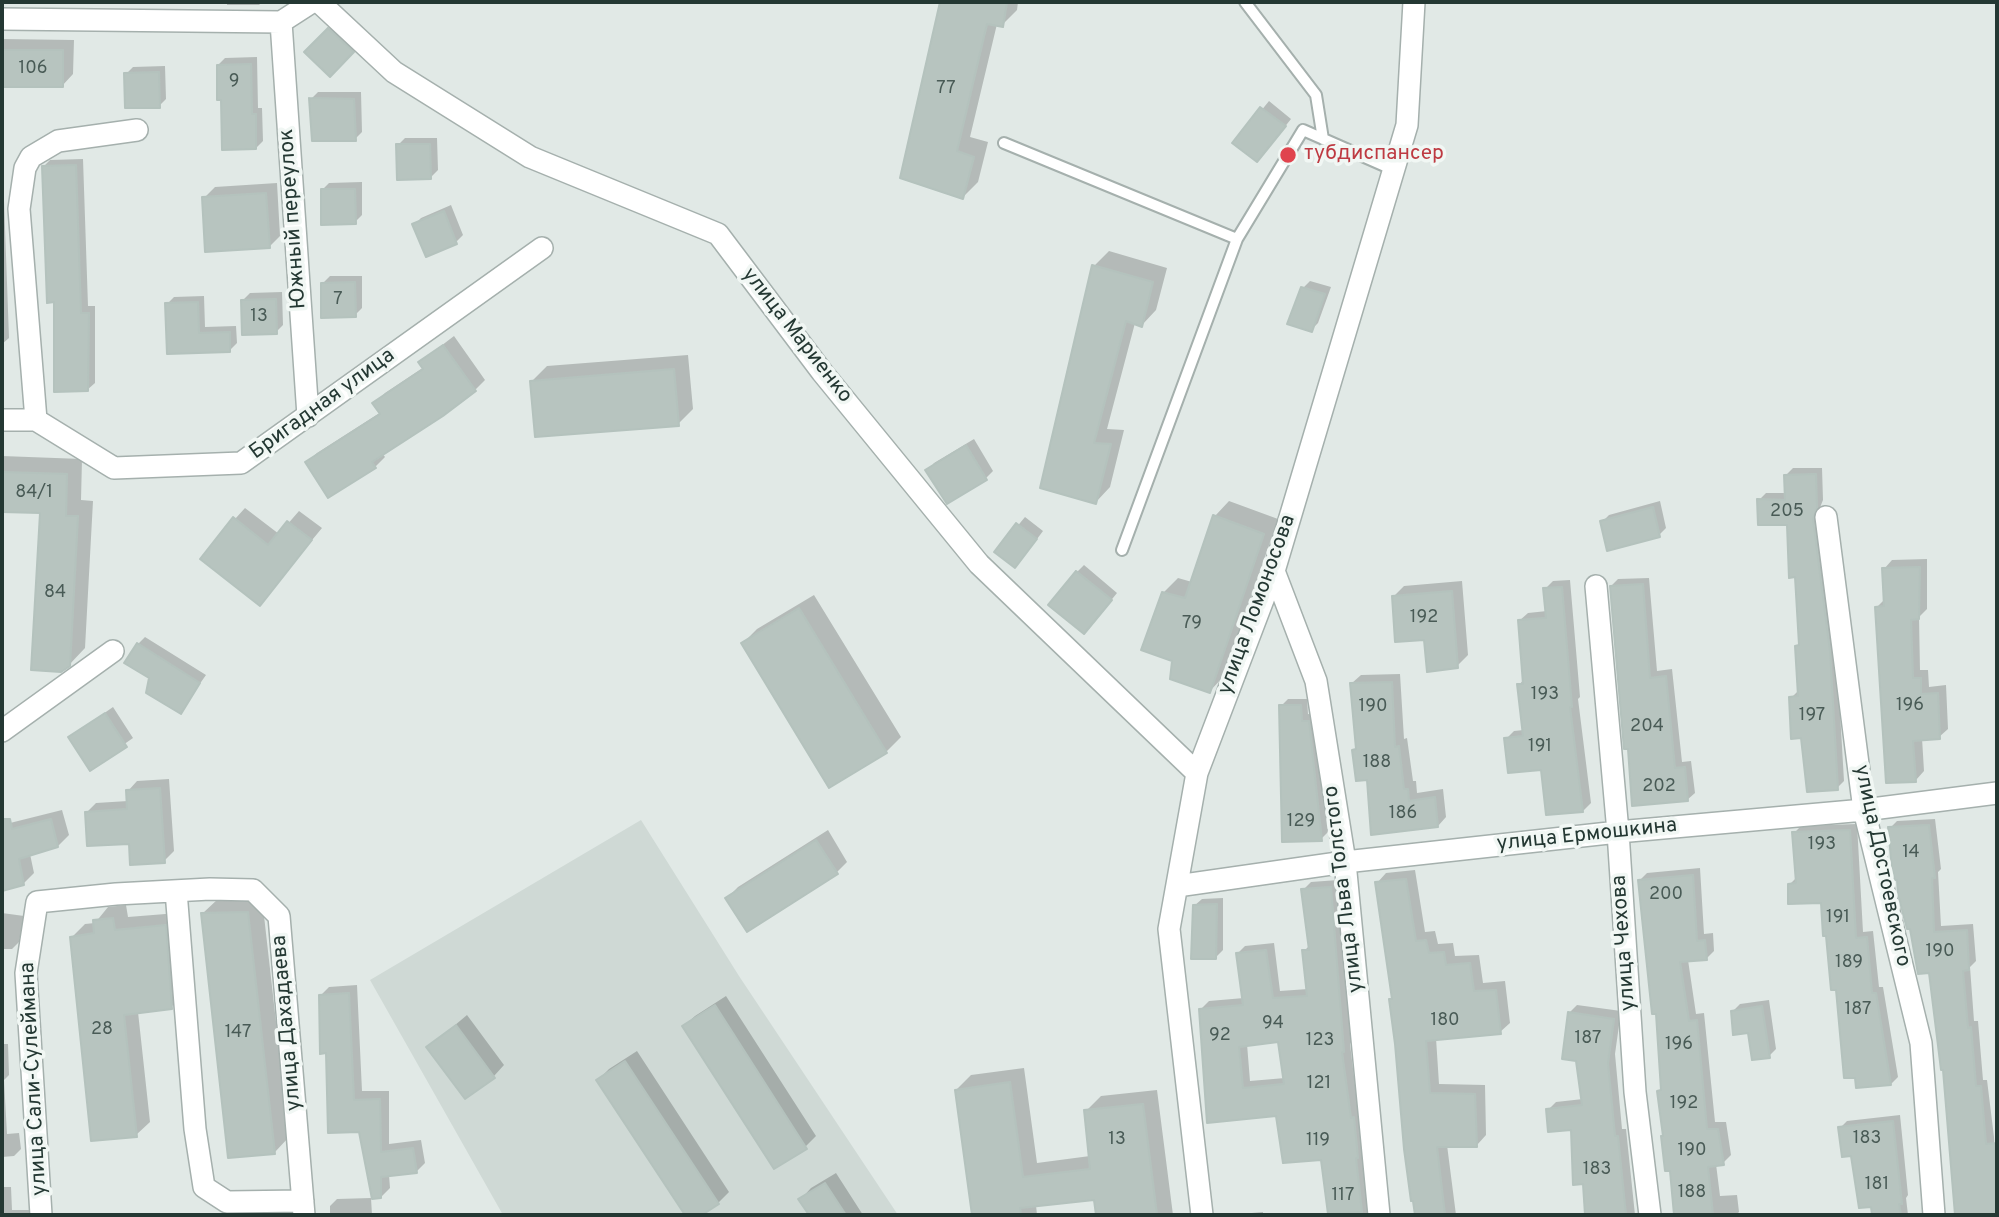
<!DOCTYPE html>
<meta charset="utf-8">
<style>
body{margin:0}
#map{position:relative;width:1999px;height:1217px;overflow:hidden;background:#e1e9e6;font-family:Overpass,sans-serif}
canvas{display:block}
.frame{position:absolute;inset:0;border:4px solid #243833;pointer-events:none}
</style>
<div id="map">
<canvas width="1999" height="1217"></canvas>
<div class="frame"></div>
</div>
<script>
const context = document.querySelector('canvas').getContext('2d');
context.lineJoin = 'round';
function fill(path, color) {
  context.fillStyle = color;
  context.fill(path, 'evenodd');
}
function toPath(rows) {
  const path = new Path2D();
  for (const r of rows) {
    path.moveTo(r[0], r[1]);
    for (let i = 2; i < r.length; i += 2) path.lineTo(r[i], r[i + 1]);
  }
  return path;
}
function trace(path, color, width, dash) {
  context.strokeStyle = color;
  context.lineWidth = width;
  context.lineCap = dash ? 'butt' : 'round';
  context.setLineDash(dash || []);
  context.stroke(path);
}
function write(font, color, halo, rows, align = 'center') {
  context.font = font + ' Overpass,sans-serif';
  context.lineWidth = 7;
  context.setLineDash([]);
  context.textBaseline = 'middle';
  context.strokeStyle = halo;
  context.fillStyle = color;
  for (const [text, x, y, turn = 0] of rows) {
    context.save();
    context.translate(x, y);
    context.rotate((+turn || 0) * Math.PI / 180);
    context.textAlign = isNaN(turn) ? turn : align;
    if (halo) context.strokeText(text, 0, 0);
    context.fillText(text, 0, 0);
    context.restore();
  }
}
fill(toPath([
 [641,820,739,976,898,1215,503,1215,370,980]
]), '#cfd9d5');
fill(toPath([
 [227,2,262,2,259,5,227,5],
 [942,2,1018,2,1017,10,1002,25,997,24,970,137,988,142,978,182,963,197,902,177],
 [336,22,359,44,330,74,307,52],
 [2,39,74,40,73,74,62,86,2,85],
 [257,57,258,108,262,108,263,141,256,148,222,98,218,65,225,58],
 [165,66,166,99,159,106,126,74,133,67],
 [318,92,361,92,362,132,355,139,311,99],
 [1269,101,1291,119,1264,153,1235,143],
 [405,138,437,138,438,170,431,177,398,145],
 [83,159,88,306,95,306,95,383,87,390,56,301,43,167,50,160],
 [362,182,362,215,355,222,322,190,329,183],
 [277,183,280,236,269,247,204,198,215,187],
 [2,200,4,200,9,338,2,344],
 [451,205,463,235,456,242,427,254,414,225,421,218],
 [1109,251,1167,268,1156,310,1142,325,1135,323,1107,429,1124,430,1110,487,1096,502,1042,487,1094,266],
 [330,276,362,276,362,308,355,315,323,283],
 [1310,281,1331,287,1318,323,1311,330,1303,288],
 [282,292,283,325,276,332,243,300,250,293],
 [204,296,205,327,236,326,237,343,230,350,169,352,167,304,174,297],
 [454,336,485,380,475,390,382,453,385,457,375,467,307,462,317,453,381,412,375,403,385,393,424,367,420,362],
 [688,355,693,409,678,424,532,381,547,366],
 [974,439,993,471,986,478,948,502,928,470,934,463],
 [2,456,82,459,81,500,93,501,85,648,69,665,42,511,2,510],
 [1793,468,1822,468,1823,500,1819,510,1836,643,1844,781,1837,788,1802,736,1791,698,1798,691,1797,646,1801,643,1797,576,1789,523,1759,500,1766,493,1787,493,1786,475],
 [1229,501,1278,519,1224,676,1210,691,1163,593,1178,578,1192,582,1215,516],
 [1660,501,1666,528,1659,535,1602,522,1609,515],
 [245,508,279,534,299,511,322,528,260,603,235,519],
 [1025,517,1043,531,1022,559,996,552],
 [1927,559,1927,609,1919,617,1920,670,1928,670,1929,687,1946,685,1948,729,1939,737,1922,738,1924,771,1916,780,1877,607,1885,599,1884,569,1892,560],
 [1084,565,1117,593,1091,625,1077,572],
 [1649,578,1657,671,1672,669,1682,762,1691,761,1695,793,1687,800,1630,747,1611,586,1618,579],
 [1570,580,1580,697,1578,699,1591,803,1583,811,1542,768,1506,739,1514,731,1524,730,1519,685,1524,679,1519,621,1528,613,1547,611,1545,589,1553,581],
 [1462,581,1468,655,1457,666,1393,597,1404,586],
 [814,595,901,737,886,752,829,786,743,643,757,629],
 [145,637,206,675,180,712,138,644],
 [1400,674,1404,739,1407,738,1413,781,1416,781,1417,793,1443,789,1446,817,1438,826,1369,778,1354,750,1358,747,1352,683,1361,675],
 [1288,699,1307,699,1308,714,1316,715,1328,832,1321,839,1281,706],
 [113,707,133,738,90,768,70,737],
 [169,779,174,851,164,861,86,813,96,803,128,801,128,791,137,781],
 [62,810,69,835,58,846,30,854,34,873,23,884,2,889,2,825],
 [1935,819,1941,869,1938,872,1941,926,1973,924,1976,961,1970,967,1974,1021,1978,1021,1983,1080,1987,1080,1994,1137,1997,1213,1957,1215,1945,1068,1930,972,1890,828,1897,821],
 [1857,824,1863,932,1873,931,1879,987,1883,987,1898,1077,1891,1084,1838,988,1823,902,1790,884,1797,877,1794,833,1801,826],
 [828,830,847,862,837,872,727,898,738,887],
 [1700,868,1704,934,1713,933,1714,951,1706,959,1688,960,1696,1014,1704,1013,1715,1122,1726,1122,1731,1155,1723,1163,1716,1164,1720,1196,1737,1195,1739,1212,1736,1215,1677,1215,1659,1091,1662,1088,1658,1012,1639,881,1647,873],
 [1415,870,1425,932,1435,931,1438,944,1453,943,1455,956,1479,955,1483,983,1505,981,1510,1023,1500,1032,1436,1038,1439,1084,1485,1085,1486,1135,1477,1145,1447,1145,1456,1215,1417,1215,1414,1199,1391,1000,1393,997,1377,883,1386,873],
 [1338,880,1351,1042,1350,1044,1371,1215,1327,1215,1329,1213,1322,1159,1278,1114,1209,1121,1201,1009,1209,1001,1244,998,1237,954,1245,946,1274,943,1280,991,1308,989,1304,951,1310,945,1303,890,1311,882],
 [1279,1040,1285,1078,1250,1081,1247,1044],
 [262,898,289,1137,275,1152,203,913,218,899],
 [1223,898,1223,950,1216,957,1194,906,1202,899],
 [126,905,128,917,178,913,185,994,171,1007,138,1012,150,1122,136,1135,71,938,85,924,95,923,108,907],
 [2,913,24,916,19,942,12,949,2,949],
 [357,985,362,1091,389,1091,389,1144,421,1140,425,1163,416,1172,389,1175,390,1188,381,1197,320,996,329,987],
 [726,996,816,1136,805,1147,684,1026,695,1016],
 [1769,1000,1776,1049,1769,1056,1733,1011,1740,1004],
 [1577,1005,1621,1011,1615,1054,1622,1129,1626,1129,1635,1215,1588,1215,1585,1182,1572,1128,1548,1110,1556,1102,1583,1099,1569,1013],
 [467,1015,504,1065,494,1076,429,1047],
 [2,1044,8,1044,9,1075,4,1080,7,1134,19,1133,21,1149,14,1156,2,1157],
 [637,1051,729,1192,718,1203,699,1215,687,1215,598,1080,609,1069],
 [1024,1068,1037,1163,1090,1156,1086,1111,1101,1096,1157,1090,1173,1215,1098,1215,1095,1198,1036,1205,1037,1215,974,1215,956,1090,971,1075],
 [1900,1115,1908,1195,1906,1198,1908,1215,1874,1215,1873,1205,1840,1128,1847,1121],
 [836,1173,863,1215,811,1215,801,1199,811,1188],
 [2,1187,11,1187,12,1210,29,1210,30,1215,2,1215],
 [371,1198,372,1215,330,1215,330,1206,337,1199],
 [1263,1212,1263,1215,1239,1215,1240,1214]
]), '#0003');
const building = toPath([
 [940,2,1007,2,1003,27,987,24,957,151,974,157,963,199,900,178,940,2],
 [328,28,354,52,330,77,304,52,328,28],
 [2,50,63,50,63,87,2,87,2,50],
 [251,64,252,114,256,114,256,149,222,150,221,100,217,100,217,65,251,64],
 [159,72,160,108,125,108,124,73,159,72],
 [309,98,354,99,356,141,312,141,309,98],
 [1260,107,1286,126,1257,162,1232,143,1260,107],
 [396,144,430,144,431,179,397,180,396,144],
 [76,165,81,313,89,313,88,391,54,392,54,302,47,303,42,166,76,165],
 [321,189,355,189,356,224,321,225,321,189],
 [266,193,270,248,205,252,202,197,266,193],
 [444,211,457,244,426,257,412,224,444,211],
 [1092,265,1153,282,1142,327,1126,321,1094,443,1111,444,1096,504,1040,488,1092,265],
 [355,282,356,317,321,318,321,283,355,282],
 [1301,287,1325,294,1312,332,1287,324,1301,287],
 [276,299,277,334,242,335,241,300,276,299],
 [198,302,199,333,230,332,230,352,167,354,165,303,198,302],
 [443,345,476,391,443,416,372,462,376,468,328,498,305,462,380,414,372,403,423,369,418,362,443,345],
 [674,369,679,426,535,437,530,381,674,369],
 [966,445,987,480,947,504,925,470,966,445],
 [2,472,67,474,66,516,78,516,70,666,61,672,31,670,40,513,2,512,2,472],
 [1816,474,1817,508,1813,519,1830,651,1838,790,1807,792,1801,738,1791,739,1789,697,1798,696,1795,646,1799,645,1795,577,1789,578,1787,525,1758,525,1757,499,1785,500,1784,475,1816,474],
 [1653,507,1660,537,1607,551,1600,521,1653,507],
 [1213,515,1264,534,1210,693,1170,679,1172,661,1141,650,1162,592,1185,598,1213,515],
 [233,517,268,545,287,521,312,540,260,606,200,559,233,517],
 [1016,523,1037,539,1015,568,994,552,1016,523],
 [1920,567,1919,619,1911,620,1913,678,1921,678,1921,694,1938,693,1940,739,1913,741,1916,782,1886,783,1875,607,1884,606,1882,568,1920,567],
 [1076,571,1112,600,1084,634,1048,605,1076,571],
 [1643,584,1650,678,1666,676,1675,768,1685,767,1688,801,1632,806,1628,749,1624,749,1610,586,1643,584],
 [1562,587,1572,707,1570,707,1583,812,1546,815,1541,770,1508,773,1504,738,1523,736,1517,684,1523,684,1518,620,1546,618,1543,588,1562,587],
 [1452,591,1458,668,1427,672,1424,640,1395,642,1392,596,1452,591],
 [799,608,887,753,829,788,741,643,799,608],
 [137,643,200,683,181,714,146,693,149,678,124,663,137,643],
 [1392,682,1395,747,1399,746,1404,789,1408,789,1409,801,1435,797,1438,827,1371,835,1367,780,1356,781,1352,750,1356,749,1350,683,1392,682],
 [1279,705,1301,705,1302,721,1309,721,1322,841,1282,842,1279,705],
 [105,713,127,747,90,771,68,737,105,713],
 [160,788,165,863,130,865,129,844,87,846,85,812,127,809,126,790,160,788],
 [2,819,10,819,12,829,51,819,58,847,19,859,24,885,2,891,2,819],
 [1929,825,1935,878,1932,878,1934,932,1967,930,1969,970,1963,971,1968,1028,1971,1027,1976,1086,1981,1086,1986,1144,1997,1143,1997,1215,1955,1215,1943,1070,1941,1070,1929,973,1918,974,1910,929,1907,929,1898,894,1897,880,1895,880,1892,869,1888,827,1929,825],
 [1850,830,1856,938,1867,937,1872,993,1876,993,1891,1085,1856,1088,1855,1078,1844,1078,1836,990,1831,990,1826,936,1823,936,1821,903,1788,904,1788,884,1796,883,1792,832,1850,830],
 [816,840,838,874,747,932,725,898,816,840],
 [1693,875,1697,941,1705,940,1707,960,1680,962,1689,1021,1697,1020,1707,1129,1718,1129,1724,1165,1708,1167,1713,1215,1674,1215,1670,1171,1665,1171,1661,1136,1663,1136,1657,1091,1661,1090,1656,1014,1652,1014,1638,880,1693,875],
 [1406,879,1416,941,1426,940,1429,953,1444,952,1446,965,1470,963,1474,991,1496,990,1501,1034,1426,1041,1430,1093,1475,1094,1477,1147,1437,1147,1445,1215,1415,1215,1413,1201,1411,1201,1404,1149,1395,1044,1389,999,1392,999,1375,882,1406,879],
 [1331,887,1344,1052,1342,1052,1351,1118,1354,1117,1358,1158,1356,1158,1362,1212,1328,1214,1321,1160,1283,1163,1276,1116,1207,1123,1199,1009,1243,1005,1236,953,1266,950,1273,998,1307,996,1302,950,1309,950,1301,889,1331,887],
 [1278,1042,1284,1084,1243,1088,1239,1047,1278,1042],
 [1217,904,1216,959,1191,959,1193,905,1217,904],
 [248,912,275,1154,228,1158,201,913,248,912],
 [113,918,115,930,166,925,172,1009,124,1015,137,1137,91,1141,70,937,94,933,93,920,113,918],
 [349,993,354,1100,380,1099,381,1152,413,1148,417,1173,381,1177,381,1198,372,1199,359,1132,328,1133,326,1053,320,1054,319,995,349,993],
 [715,1005,807,1149,774,1169,682,1026,715,1005],
 [1762,1006,1770,1058,1752,1060,1748,1033,1733,1035,1731,1011,1762,1006],
 [1568,1012,1614,1019,1608,1063,1615,1136,1618,1136,1626,1215,1585,1215,1583,1184,1573,1185,1571,1130,1548,1132,1546,1109,1582,1105,1576,1061,1562,1059,1568,1012],
 [456,1025,495,1078,465,1099,426,1047,456,1025],
 [625,1061,719,1204,702,1215,685,1215,596,1080,625,1061],
 [1010,1082,1023,1177,1090,1169,1084,1110,1143,1104,1157,1215,1096,1215,1094,1200,1020,1208,1021,1215,972,1215,955,1090,1010,1082],
 [1893,1121,1902,1204,1899,1204,1901,1215,1872,1215,1871,1207,1859,1208,1851,1156,1842,1157,1838,1127,1893,1121],
 [825,1183,846,1215,809,1215,798,1199,825,1183]
]);
fill(building, '#b7c4bf');
trace(building, '#b4c2bd', 2);
const lane = toPath([
 [1245,2,1316,95,1323,139],
 [1004,143,1237,239,1303,130,1394,170],
 [1122,550,1237,239]
]);
const street = toPath([
 [319,2,394,72,530,157,718,234,822,372,979,564,1197,773],
 [2,19,281,22,312,2],
 [281,22,308,416],
 [2,420,36,420,114,468,241,463,542,248],
 [36,420,19,209,25,168,31,157,58,141,137,130],
 [1826,517,1864,810,1921,1043,1934,1215],
 [1274,571,1316,681,1345,862,1379,1215],
 [1596,586,1618,832,1635,1092,1650,1215],
 [2,731,113,651],
 [1177,886,1345,862,1618,832,1864,810,1997,793],
 [176,891,195,1129,204,1187,227,1202,303,1201],
 [41,1215,26,973,37,902,116,894,210,889,253,890,279,916,304,1215],
 [1202,1215,1169,929,1197,773,1274,571,1407,125,1414,2]
]);
trace(lane, '#a5b0ad', 14);
trace(street, '#a5b0ad', 24);
trace(lane, '#fff', 10);
trace(street, '#fff', 21);
for (const [x, y, r, color] of [
 [1288,155,9,"#e0444e"]
]) {
  const dot = new Path2D();
  dot.arc(x, y, r, 0, 2 * Math.PI);
  context.fillStyle = color;
  context.fill(dot);
  trace(dot, '#f1f7f4', 2.5);
}
write('18px', '#495b56', null, [
 ["106",33,69],
 ["9",234,82],
 ["77",946,89],
 ["7",338,300],
 ["13",259,317],
 ["84/1",34,493],
 ["205",1787,512],
 ["84",55,593],
 ["192",1424,618],
 ["79",1192,624],
 ["193",1545,695],
 ["196",1910,706],
 ["190",1373,707],
 ["197",1812,716],
 ["204",1647,727],
 ["191",1540,747],
 ["188",1377,763],
 ["202",1659,787],
 ["186",1403,814],
 ["129",1301,822],
 ["193",1822,845],
 ["14",1911,853],
 ["200",1666,895],
 ["191",1838,918],
 ["190",1940,952],
 ["189",1849,963],
 ["187",1858,1010],
 ["180",1445,1021],
 ["94",1273,1024],
 ["28",102,1030],
 ["147",238,1033],
 ["92",1220,1036],
 ["187",1588,1039],
 ["123",1320,1041],
 ["196",1679,1045],
 ["121",1319,1084],
 ["192",1684,1104],
 ["183",1867,1139],
 ["13",1117,1140],
 ["119",1318,1141],
 ["190",1692,1151],
 ["183",1597,1170],
 ["181",1877,1185],
 ["188",1692,1193],
 ["117",1343,1196]
]);
write('21px', '#be3a42', '#f1f7f4', [
 ["тубдиспансер",1304,155]
], 'left');
write('21px', '#243833', '#f1f7f4', [
 ["Южный переулок",294,219,-94],
 ["улица Мариенко",796,336,52],
 ["Бригадная улица",323,405,-36],
 ["улица Ломоносова",1258,605,-70],
 ["улица Ермошкина",1587,836,-6],
 ["улица Достоевского",1881,866,78],
 ["улица Льва Толстого",1345,889,-97],
 ["улица Чехова",1625,943,-94],
 ["улица Дахадаева",288,1023,-95],
 ["улица Сали-Сулеймана",35,1079,-93]
]);
</script>
